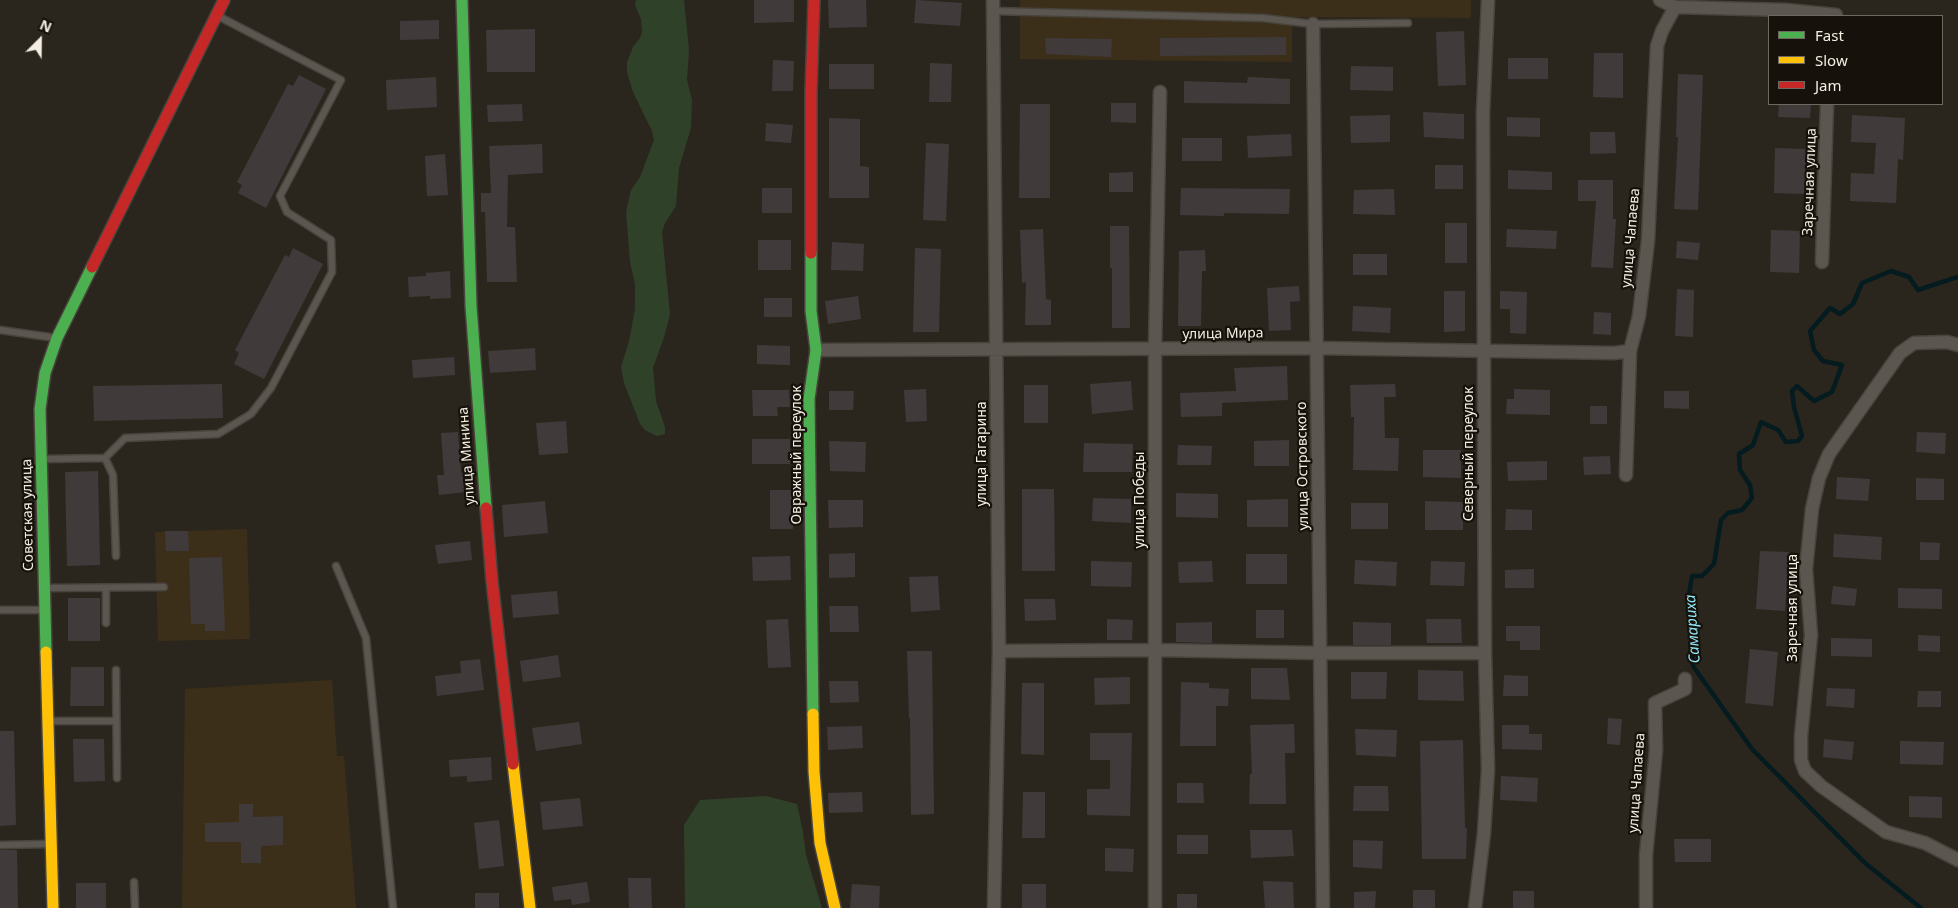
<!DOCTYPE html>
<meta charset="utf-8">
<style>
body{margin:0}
#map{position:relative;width:1958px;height:908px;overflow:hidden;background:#2b261d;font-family:"Noto Sans",sans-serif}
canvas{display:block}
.legend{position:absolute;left:1768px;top:15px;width:175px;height:90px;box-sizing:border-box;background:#16110a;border:1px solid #6e6960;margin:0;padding:6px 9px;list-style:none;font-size:15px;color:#f3ede2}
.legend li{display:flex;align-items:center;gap:10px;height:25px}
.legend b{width:25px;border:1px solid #6e6960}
.north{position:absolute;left:15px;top:15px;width:50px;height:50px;-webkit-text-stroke:4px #16110a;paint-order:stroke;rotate:23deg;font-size:14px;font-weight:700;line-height:20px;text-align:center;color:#f3ede2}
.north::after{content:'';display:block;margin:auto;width:18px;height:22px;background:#f3ede2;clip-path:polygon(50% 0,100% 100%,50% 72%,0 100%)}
</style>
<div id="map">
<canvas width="1958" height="908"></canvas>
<ul class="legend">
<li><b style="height:6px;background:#4caf50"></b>Fast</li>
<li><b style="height:6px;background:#ffc107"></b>Slow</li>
<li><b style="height:6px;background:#c62828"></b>Jam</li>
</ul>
<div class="north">N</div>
</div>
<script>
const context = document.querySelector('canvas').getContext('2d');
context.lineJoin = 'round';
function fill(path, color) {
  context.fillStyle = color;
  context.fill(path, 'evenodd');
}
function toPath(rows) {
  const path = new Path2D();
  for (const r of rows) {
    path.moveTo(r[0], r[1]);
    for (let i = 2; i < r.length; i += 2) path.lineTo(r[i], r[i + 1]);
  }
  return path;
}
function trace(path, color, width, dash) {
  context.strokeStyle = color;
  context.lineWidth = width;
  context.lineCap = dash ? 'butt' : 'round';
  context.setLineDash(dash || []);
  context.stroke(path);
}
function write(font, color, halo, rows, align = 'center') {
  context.font = font + ' "Noto Sans",sans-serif';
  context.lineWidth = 4.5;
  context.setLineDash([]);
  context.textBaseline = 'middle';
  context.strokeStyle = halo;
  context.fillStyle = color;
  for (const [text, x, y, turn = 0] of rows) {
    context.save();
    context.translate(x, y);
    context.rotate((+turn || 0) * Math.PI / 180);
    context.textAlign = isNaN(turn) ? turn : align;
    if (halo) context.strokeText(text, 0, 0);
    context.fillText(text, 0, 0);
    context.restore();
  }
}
fill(toPath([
 [1020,0,1471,0,1471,18,1292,17,1292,62,1020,59],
 [247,529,250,639,158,641,155,532],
 [332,680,337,756,344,756,356,908,182,908,185,689]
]), '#3b2f19');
fill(toPath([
 [636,0,684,0,689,50,687,80,692,100,691,128,679,168,676,206,665,223,662,232,670,315,664,337,653,368,656,401,665,427,665,434,657,436,645,430,640,424,624,383,621,367,629,341,635,309,635,284,630,262,626,212,631,190,640,177,654,140,652,131,633,92,627,72,627,62,633,47,640,38,642,32,641,19,635,5],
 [766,796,797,804,803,832,806,855,822,908,685,908,684,825,700,800]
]), '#30412a');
trace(toPath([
 [1921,908,1865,863,1752,749,1693,666,1689,595,1692,576,1702,576,1714,564,1721,520,1728,513,1742,510,1752,498,1750,485,1740,470,1739,454,1753,445,1761,422,1778,430,1786,442,1798,441,1802,436,1794,407,1792,391,1797,386,1814,401,1832,392,1842,365,1823,361,1814,350,1810,331,1830,308,1840,314,1853,304,1862,283,1891,271,1909,277,1918,290,1958,277]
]), '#041b1f', 4.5);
fill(toPath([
 [754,0,794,0,794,22,754,23],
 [828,0,866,0,867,27,829,28],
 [916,0,962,3,960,26,914,23],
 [439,20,439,39,400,40,400,21],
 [535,29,535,72,487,72,486,30],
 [1464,31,1466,85,1438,86,1436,32],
 [1286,37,1286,55,1160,56,1160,38],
 [1045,38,1112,39,1111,57,1046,54],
 [1594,53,1623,53,1623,98,1593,97],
 [1508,58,1548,58,1548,79,1508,79],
 [773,60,794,61,793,91,772,91],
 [930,63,952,64,951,102,929,102],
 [829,64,874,64,874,89,829,89],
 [1351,66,1393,67,1393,91,1350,90],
 [1678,74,1703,75,1698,210,1674,209,1678,137,1676,137],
 [299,75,326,89,266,208,238,193,242,185,237,182,288,84,293,86],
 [436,77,437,107,387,110,386,80],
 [1248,77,1290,79,1290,104,1184,103,1184,81,1247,83],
 [1111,103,1136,103,1136,123,1111,122],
 [522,104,523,121,488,122,487,105],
 [1020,104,1050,104,1050,198,1019,198],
 [1779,104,1811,104,1810,118,1778,117],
 [1423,112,1464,114,1464,139,1424,137],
 [1390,115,1390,142,1351,143,1350,116],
 [1852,115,1905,118,1903,160,1898,159,1896,203,1850,201,1851,173,1874,174,1876,143,1851,142],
 [1507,117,1540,118,1540,137,1507,136],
 [829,118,860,119,860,166,869,167,869,198,829,198],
 [766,123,793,125,791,143,765,141],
 [1590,132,1615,132,1616,153,1590,154],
 [1291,134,1292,156,1248,158,1247,136],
 [1182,138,1222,138,1222,161,1182,161],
 [926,143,949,144,946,221,923,220],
 [542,144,543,173,508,175,507,227,515,227,517,282,487,282,485,212,481,212,481,193,491,193,489,146],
 [1775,148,1806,149,1805,194,1774,193],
 [445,154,448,195,427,196,425,156],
 [1435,165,1463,165,1463,189,1435,189],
 [1508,170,1552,172,1552,190,1508,189],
 [1133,172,1133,192,1109,192,1109,173],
 [1578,180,1613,180,1613,219,1616,219,1613,268,1591,267,1596,201,1578,201],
 [762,188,792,188,792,213,762,213],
 [1181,188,1290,189,1289,214,1224,213,1224,216,1180,215],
 [1394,189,1395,215,1353,214,1354,190],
 [1445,223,1467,223,1467,263,1445,263],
 [1110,226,1129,226,1130,328,1112,328,1112,268,1110,268],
 [1043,229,1046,299,1051,300,1051,325,1025,325,1026,282,1022,283,1020,230],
 [1507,229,1557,231,1556,249,1506,247],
 [1771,230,1800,231,1799,273,1770,272],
 [758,240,791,240,791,270,758,270],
 [1677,241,1700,243,1698,260,1676,258],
 [832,242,864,244,863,271,831,270],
 [293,248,323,264,264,379,234,364,239,353,235,350,285,255,289,257],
 [915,248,941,249,939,332,913,332],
 [1205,250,1206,271,1202,271,1201,326,1178,326,1179,251],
 [1353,254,1387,254,1387,275,1353,275],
 [450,271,451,298,430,299,430,296,409,297,408,277,426,276,426,273],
 [1299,286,1300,301,1290,302,1291,330,1269,331,1267,288],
 [1677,289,1694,290,1693,337,1675,336],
 [1444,291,1465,291,1465,331,1444,332],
 [1500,291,1527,292,1526,334,1510,333,1510,309,1500,309],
 [858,296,861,319,828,324,825,301],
 [764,298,792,298,792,317,764,317],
 [1353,306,1391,308,1390,333,1352,331],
 [1594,312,1611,313,1611,335,1593,334],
 [757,345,790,346,790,365,757,364],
 [535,348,536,370,490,373,488,351],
 [454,357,455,375,413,378,412,360],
 [1287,366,1288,400,1222,403,1222,416,1181,417,1180,393,1236,391,1234,368],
 [1131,381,1133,410,1092,414,1090,384],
 [222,384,223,418,94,421,93,386],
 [1395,384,1396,397,1384,397,1385,438,1399,438,1398,471,1353,470,1354,417,1351,417,1350,385],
 [1024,385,1048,385,1048,423,1024,423],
 [926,389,927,421,906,422,904,390],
 [1514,389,1550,390,1550,415,1506,414,1507,399,1514,399],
 [752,390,789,390,790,407,777,407,778,416,753,416],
 [829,391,854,391,853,410,829,410],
 [1664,391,1689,391,1689,409,1664,408],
 [1590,406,1607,406,1607,424,1590,424],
 [566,421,568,453,539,455,536,423],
 [458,432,461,473,463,473,465,492,439,495,437,475,444,475,441,433],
 [1917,432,1946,433,1945,454,1916,452],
 [752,439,790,439,790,464,752,464],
 [1289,440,1289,466,1254,466,1254,441],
 [829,441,866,442,865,472,830,471],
 [1084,443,1133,444,1132,472,1083,472],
 [1178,445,1212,446,1211,465,1177,465],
 [1423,450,1461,450,1461,478,1423,477],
 [1610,456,1611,474,1584,475,1583,457],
 [1547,461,1547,480,1508,481,1507,462],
 [98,471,100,565,67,566,65,472],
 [1837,477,1870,479,1868,501,1836,499],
 [1916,478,1944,479,1944,500,1916,500],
 [1022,489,1054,489,1055,571,1022,571],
 [770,490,792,490,793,529,770,529],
 [1176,493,1218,494,1218,518,1176,517],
 [1093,498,1131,499,1131,523,1092,521],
 [1288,499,1288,527,1247,527,1247,500],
 [828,500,863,500,863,527,829,528],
 [545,501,548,533,504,537,502,505],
 [1425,501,1463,502,1463,530,1425,530],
 [1351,503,1388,503,1388,529,1351,529],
 [1506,509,1532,510,1532,530,1505,530],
 [165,531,188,531,189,551,166,551],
 [1834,534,1882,537,1881,560,1833,557],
 [470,541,472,560,438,564,435,545],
 [1920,542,1940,543,1939,560,1920,560],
 [1760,551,1789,552,1785,611,1756,609],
 [855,553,855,577,829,578,829,554],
 [1246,554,1287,554,1287,584,1246,584],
 [790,556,791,580,753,581,752,557],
 [222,557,225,631,205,631,205,624,191,624,189,558],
 [1355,560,1397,562,1396,586,1354,584],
 [1091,561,1132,562,1131,587,1091,586],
 [1212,561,1213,582,1179,583,1178,562],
 [1431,561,1465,562,1464,586,1430,585],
 [1534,569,1534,588,1505,588,1505,570],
 [938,576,940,610,911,612,909,577],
 [1833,586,1857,589,1855,606,1831,604],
 [1898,588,1942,589,1942,609,1898,608],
 [557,591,559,614,513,618,511,595],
 [68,598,100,598,100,641,68,641],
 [1024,599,1055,599,1056,620,1025,621],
 [829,606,858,606,859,632,830,632],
 [1256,610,1284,610,1284,638,1256,638],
 [788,619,791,667,768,668,766,620],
 [1107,619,1133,620,1132,640,1107,640],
 [1426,619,1461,619,1462,643,1427,643],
 [1212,622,1212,643,1176,642,1176,623],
 [1353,622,1391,623,1391,645,1353,645],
 [1506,626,1540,626,1540,650,1520,650,1520,641,1506,641],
 [1918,635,1940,636,1940,652,1918,651],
 [1831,638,1872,639,1872,657,1831,656],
 [1750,649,1778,652,1773,706,1745,703],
 [907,651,932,651,934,814,911,815,910,718,909,718],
 [558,655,561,677,523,682,520,661],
 [480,659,484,690,437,696,435,676,461,673,460,661],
 [71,667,104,667,104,706,70,706],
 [1251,668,1287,668,1290,700,1251,699],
 [1418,670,1463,671,1464,701,1418,700],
 [1351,672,1387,672,1386,699,1351,699],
 [1504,675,1528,676,1528,696,1503,696],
 [1130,677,1130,704,1095,705,1094,678],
 [829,681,858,681,859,702,830,703],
 [1181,682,1209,683,1209,688,1229,689,1228,706,1216,706,1216,746,1180,746],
 [1022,683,1044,683,1044,755,1021,754],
 [1827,688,1855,689,1854,708,1826,706],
 [1918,691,1941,691,1941,707,1917,707],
 [1608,718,1622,719,1620,745,1607,744],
 [579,722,582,744,536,751,532,728],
 [1294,724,1295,753,1285,753,1286,804,1249,804,1250,774,1252,774,1250,725],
 [1502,725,1529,725,1529,734,1542,734,1542,750,1502,749],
 [862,726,863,748,828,750,827,727],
 [1355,729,1397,730,1396,757,1356,755],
 [0,731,14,731,16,825,0,826],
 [1090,733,1132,733,1130,816,1087,815,1087,789,1110,789,1110,760,1090,760],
 [73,739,104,739,105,781,74,782],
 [1824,739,1854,742,1852,760,1823,757],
 [1463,740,1465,828,1467,828,1466,859,1422,859,1420,741],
 [1900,741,1944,742,1943,765,1900,764],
 [491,757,492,780,467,782,467,776,450,777,449,760],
 [1501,776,1538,778,1537,802,1500,800],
 [1177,783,1203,783,1204,803,1177,803],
 [1354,786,1388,786,1389,811,1353,811],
 [862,792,863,812,829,813,828,793],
 [1023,792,1045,792,1045,838,1022,838],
 [1909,796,1942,797,1942,818,1909,817],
 [580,798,583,826,543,830,540,802],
 [239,804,253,804,253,817,283,816,283,845,261,846,261,863,241,863,241,842,205,842,205,823,239,822],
 [499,820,504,866,479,869,474,823],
 [1250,830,1292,830,1294,856,1251,858],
 [1177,835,1208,835,1208,854,1177,854],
 [1674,839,1711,839,1711,862,1675,862],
 [1353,840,1383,841,1382,869,1353,867],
 [1105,848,1134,849,1133,872,1105,871],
 [0,850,17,850,18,908,0,908],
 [628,878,651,878,652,908,629,908],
 [1263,881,1293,882,1294,908,1265,908],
 [587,882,590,902,572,905,571,899,554,901,552,887],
 [76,883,106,883,106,908,76,908],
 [852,884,880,886,879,908,850,908],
 [1022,884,1046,884,1046,908,1022,908],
 [1413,890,1435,890,1435,908,1413,908],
 [1376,891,1375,908,1354,908,1354,892],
 [1513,891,1534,891,1534,908,1513,908],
 [475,893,499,893,499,908,475,908],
 [1177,894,1197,894,1197,908,1177,908]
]), '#413a3b');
const lane = toPath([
 [993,11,1263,18,1313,24,1408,23],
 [0,330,56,338],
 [105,458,113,475,116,556],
 [43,459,105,458,125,438,218,434,251,414,271,388,332,272,331,240,287,212,280,196,341,80,218,16],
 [336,566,366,638,393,908],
 [46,588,164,587],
 [106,588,106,623],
 [0,610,44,610],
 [116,670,117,778],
 [49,721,116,721],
 [0,845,49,844],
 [134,882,135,908]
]);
const street = toPath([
 [993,0,999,651,994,908],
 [1660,0,1675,7,1786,10,1836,15],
 [1313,24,1323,908],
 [1822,262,1827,104],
 [1958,345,1947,342,1914,343,1900,353,1829,454,1819,478,1812,509,1806,569,1811,635,1801,736,1801,760,1805,771,1821,786,1886,832,1925,843,1958,860],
 [816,350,1317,348,1614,353,1630,351],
 [1626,475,1630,351,1639,316,1648,241,1657,46,1662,31,1675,7],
 [999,651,1155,650,1320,653,1485,653],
 [1155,908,1155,350,1160,92],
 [1475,908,1484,833,1488,770,1485,653,1483,113,1488,0],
 [1646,908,1646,855,1656,750,1655,703,1685,689,1685,679]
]);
const fast = toPath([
 [462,0,471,306,486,508],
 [811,253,811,311,816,350,809,399,813,714],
 [46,652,40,409,45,373,57,338,92,267]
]);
const slow = toPath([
 [46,652,53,908],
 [813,714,814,772,820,843,835,908],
 [513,764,530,908]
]);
const jam = toPath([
 [811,253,811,93,814,0],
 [92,267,224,0],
 [486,508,492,581,513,764]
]);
trace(lane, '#48433c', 9);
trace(street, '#48433c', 15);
trace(fast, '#48433c', 14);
trace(slow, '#48433c', 14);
trace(jam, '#48433c', 14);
trace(lane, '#5b5750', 6);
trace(street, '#5b5750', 12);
trace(fast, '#4caf50', 11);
trace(slow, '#ffc107', 11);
trace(jam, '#c62828', 11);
write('14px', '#f3ede2', '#16110a', [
 ["Заречная улица",1810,182,-88],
 ["улица Чапаева",1631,238,-85],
 ["улица Мира",1223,334,-1],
 ["улица Гагарина",982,454,-90],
 ["Северный переулок",1469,454,-90],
 ["Овражный переулок",797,455,-90],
 ["улица Минина",467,456,-94],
 ["улица Островского",1303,466,-91],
 ["улица Победы",1140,500,-90],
 ["Советская улица",28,515,-91],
 ["Заречная улица",1793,608,-90],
 ["улица Чапаева",1637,783,-86]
]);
write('italic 15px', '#8fe6f6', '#16110a', [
 ["Самариха",1693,629,-94]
]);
</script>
